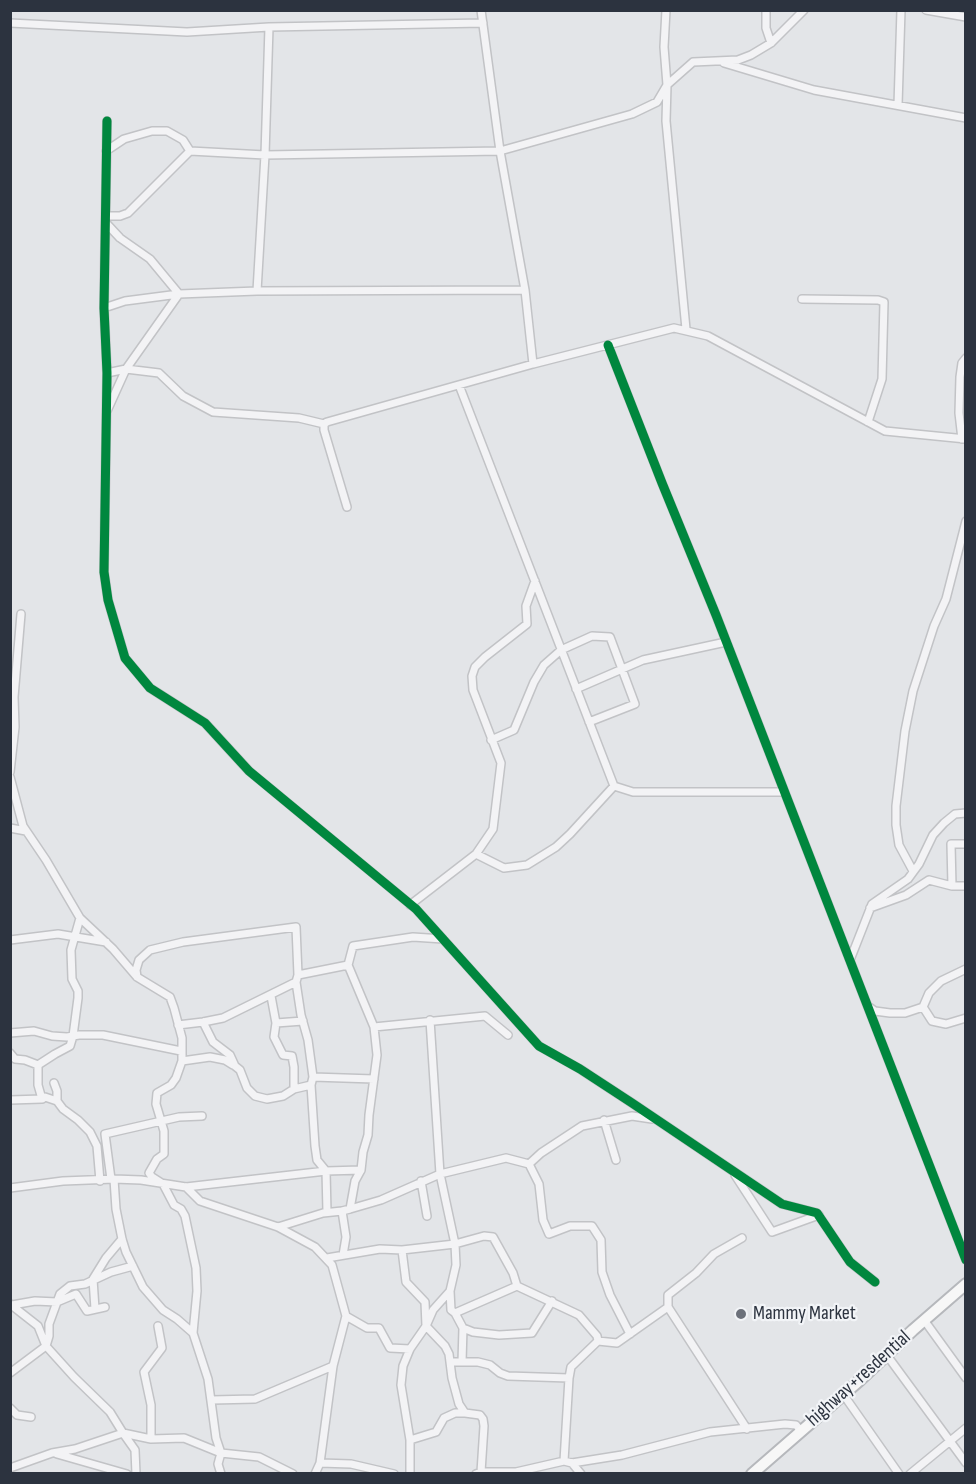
<!DOCTYPE html>
<style>
body{margin:0}
#map{position:relative;width:976px;height:1484px;overflow:hidden;background:#e3e5e8;font-family:"Sofia Sans Condensed",sans-serif}
canvas{display:block}
.frame{position:absolute;inset:0;border:12px solid #2c333f;pointer-events:none}
</style>
<div id="map">
<canvas width="976" height="1484"></canvas>
<div class="frame"></div>
</div>
<script>
const context = document.querySelector('canvas').getContext('2d');
context.lineJoin = 'round';
function toPath(rows) {
  const path = new Path2D();
  for (const r of rows) {
    path.moveTo(r[0], r[1]);
    for (let i = 2; i < r.length; i += 2) path.lineTo(r[i], r[i + 1]);
  }
  return path;
}
function trace(path, color, width, dash) {
  context.strokeStyle = color;
  context.lineWidth = width;
  context.lineCap = dash ? 'butt' : 'round';
  context.setLineDash(dash || []);
  context.stroke(path);
}
function write(font, color, halo, rows, align = 'center') {
  context.font = font + ' "Sofia Sans Condensed",sans-serif';
  context.lineWidth = 4.5;
  context.setLineDash([]);
  context.textBaseline = 'middle';
  context.strokeStyle = halo;
  context.fillStyle = color;
  for (const [text, x, y, turn = 0] of rows) {
    context.save();
    context.translate(x, y);
    context.rotate((+turn || 0) * Math.PI / 180);
    context.textAlign = isNaN(turn) ? turn : align;
    if (halo) context.strokeText(text, 0, 0);
    context.fillText(text, 0, 0);
    context.restore();
  }
}
const minor = toPath([
 [481,10,500,151,525,290,533,364],
 [666,10,664,47,667,85,666,121,686,329],
 [766,10,766,28,771,43],
 [926,10,966,17],
 [10,23,187,32,269,27,483,23],
 [724,63,814,90,966,118],
 [898,105,901,10],
 [107,121,104,308,107,373,104,572,108,600,125,658,150,688,205,723,249,771,416,909,539,1046,580,1069,632,1103,782,1204,817,1213,850,1262,875,1282],
 [106,151,124,139,152,131,167,131,183,140,190,151],
 [106,216,120,216,128,213,190,151,265,155,500,151,632,114,657,102,667,85,693,62,738,60,751,55,771,43,804,10],
 [106,223,120,238,150,259,179,294],
 [257,291,265,155,269,27],
 [802,299,878,300,884,302,882,379,868,422],
 [104,308,125,301,179,294,257,291,525,290],
 [608,345,662,483,716,615,966,1260],
 [107,373,126,369,159,373,183,396,213,412,299,418,324,424],
 [459,385,614,786,633,792,783,792],
 [107,411,126,369,179,294],
 [962,439,959,413,960,377,962,363,966,358],
 [347,507,324,430,324,424,327,422,533,364,674,328,708,336,885,431,966,439],
 [576,689,643,660,726,642],
 [491,740,514,730,534,682,544,665,561,650,592,636,610,637,635,704,589,722],
 [10,772,15,727,14,697,21,614],
 [10,777,23,826,46,860,80,918,113,949,137,977,170,997,174,1008,182,1038,182,1061,176,1078,171,1085,157,1093,156,1104,164,1131,164,1154,157,1159,149,1173,152,1177,163,1184,174,1205,181,1209,185,1216,196,1268,197,1291,193,1333,208,1379,216,1438,221,1453,218,1464,221,1474],
 [10,828,26,831],
 [476,854,493,829,501,763,473,690,472,676,475,667,485,657,527,624,526,606,535,581],
 [913,871,899,845,896,825,896,806,905,731,913,691,934,626,946,599,966,521],
 [952,886,951,844,966,844],
 [410,905,476,854,504,868,527,865,556,847,570,834,614,786],
 [870,908,906,895,929,880,952,886,966,886],
 [10,940,58,934,106,942],
 [850,960,872,904,908,879,919,864,933,835,944,823,955,814,966,813],
 [298,975,348,965],
 [137,977,136,970,139,960,150,950,183,942,296,927,298,975,296,982,301,1015,308,1040,313,1077,311,1085,315,1146,317,1160,326,1171,327,1212],
 [271,996,276,1023,274,1037,283,1055,292,1056,294,1067,294,1089],
 [868,1006,875,1011,890,1013,905,1013,923,1007,929,993,941,981,966,969],
 [923,1007,932,1021,946,1024,966,1018],
 [203,1022,213,1042,230,1055,235,1066,240,1070,247,1088,255,1096,267,1099,283,1096,294,1089,311,1085],
 [276,1023,303,1021],
 [178,1025,203,1022,223,1018,296,982],
 [374,1027,485,1016,508,1035],
 [10,1033,34,1031,52,1036,67,1037,79,1035,103,1035,181,1051],
 [10,1053,15,1059,25,1060,38,1065,38,1085,42,1099,45,1097,57,1101,63,1109,78,1120,90,1132,97,1146,100,1181],
 [182,1061,210,1057,225,1060,233,1065],
 [38,1065,55,1054,70,1046,73,1036,78,998,78,991,72,979,71,950,80,918],
 [313,1077,374,1079],
 [54,1083,57,1091,57,1101],
 [10,1100,42,1099],
 [604,1120,616,1160],
 [529,1164,541,1153,582,1126,632,1116,652,1119],
 [735,1175,772,1232,819,1215],
 [111,1179,105,1134,179,1117,202,1116],
 [114,1179,116,1209,122,1239,126,1252,143,1287,163,1310,177,1319,193,1333],
 [421,1181,427,1216],
 [186,1187,200,1201,278,1227,315,1247,332,1265,346,1316,333,1366,320,1463,315,1474],
 [10,1188,63,1181,114,1179,141,1180,186,1187,326,1171,361,1170],
 [350,1209,381,1200,440,1174,506,1158,529,1164,539,1184,543,1220,549,1234,570,1226,592,1226,601,1240,602,1272,610,1295,630,1334],
 [278,1227,323,1213,342,1211],
 [402,1250,406,1282,425,1302,426,1326,445,1346,449,1354,452,1378,459,1404,465,1413,480,1415,483,1419,484,1426,481,1472],
 [343,1255,346,1237,342,1211,350,1209,355,1181,361,1170,363,1152,368,1135,369,1115,377,1055,374,1027,348,965,353,946,413,937,443,939],
 [327,1258,380,1249,402,1250,455,1244,484,1236,493,1237,513,1273,517,1286,579,1315,597,1336,598,1341,571,1367,569,1378,564,1461],
 [450,1291,451,1310,455,1313,463,1328,462,1362,450,1362],
 [10,1304,38,1326,46,1346,74,1377,110,1412,123,1433,151,1439,184,1438,221,1453,259,1457,293,1474],
 [12,1305,35,1301,57,1302,76,1294,87,1311,105,1307],
 [668,1307,747,1429],
 [95,1309,93,1279,106,1258,122,1239],
 [455,1313,517,1286],
 [346,1316,367,1328,379,1328,390,1348,410,1349],
 [924,1320,966,1378],
 [463,1328,473,1332,499,1335,532,1333,552,1301],
 [598,1341,617,1343,668,1307,668,1295,696,1273,714,1254,742,1238],
 [886,1354,966,1463],
 [462,1362,478,1362,490,1365,500,1373,508,1376,569,1378],
 [10,1373,46,1346,49,1336,49,1324,60,1294,70,1286,85,1284,111,1272,133,1266],
 [843,1394,899,1474],
 [212,1400,255,1399,333,1366],
 [10,1408,17,1415,31,1417],
 [151,1439,151,1405,144,1372,162,1348,158,1326],
 [410,1440,436,1432,444,1418,455,1413,465,1413],
 [57,1454,127,1474],
 [320,1463,351,1464,394,1474],
 [572,1463,581,1474],
 [10,1468,52,1453,75,1449,123,1433,135,1450,136,1474],
 [410,1474,410,1440,401,1385,403,1366,410,1349,426,1326,433,1310,450,1291,456,1265,455,1244,440,1174,430,1020],
 [476,1474,481,1472,516,1472,564,1461,572,1463,622,1455,710,1432,785,1424,796,1425,801,1431],
 [910,1474,966,1428]
]);
const highway = toPath([
 [752,1474,860,1380,913,1330,966,1284]
]);
trace(minor, '#c2c3c6', 10);
trace(highway, '#b6b8bc', 14);
trace(minor, '#f3f3f5', 7);
trace(highway, '#f7f7f7', 10);
trace(toPath([
 [107,121,104,308,107,373,104,572,108,600,125,658,150,688,205,723,249,771,416,909,539,1046,580,1069,632,1103,782,1204,817,1213,850,1262,875,1282],
 [608,345,662,483,716,615,966,1260]
]), '#00873e', 9);
for (const [x, y, r, color] of [
 [741,1314,6,"#6c717a"]
]) {
  const dot = new Path2D();
  dot.arc(x, y, r, 0, 2 * Math.PI);
  context.fillStyle = color;
  context.fill(dot);
  trace(dot, '#f2f4f7', 2);
}
write('20px', '#2c333f', '#f2f4f7', [
 ["Mammy Market",753,1314]
], 'left');
write('20px', '#2c333f', '#f2f4f7', [
 ["highway+resdential",859,1379,-42]
]);
</script>
